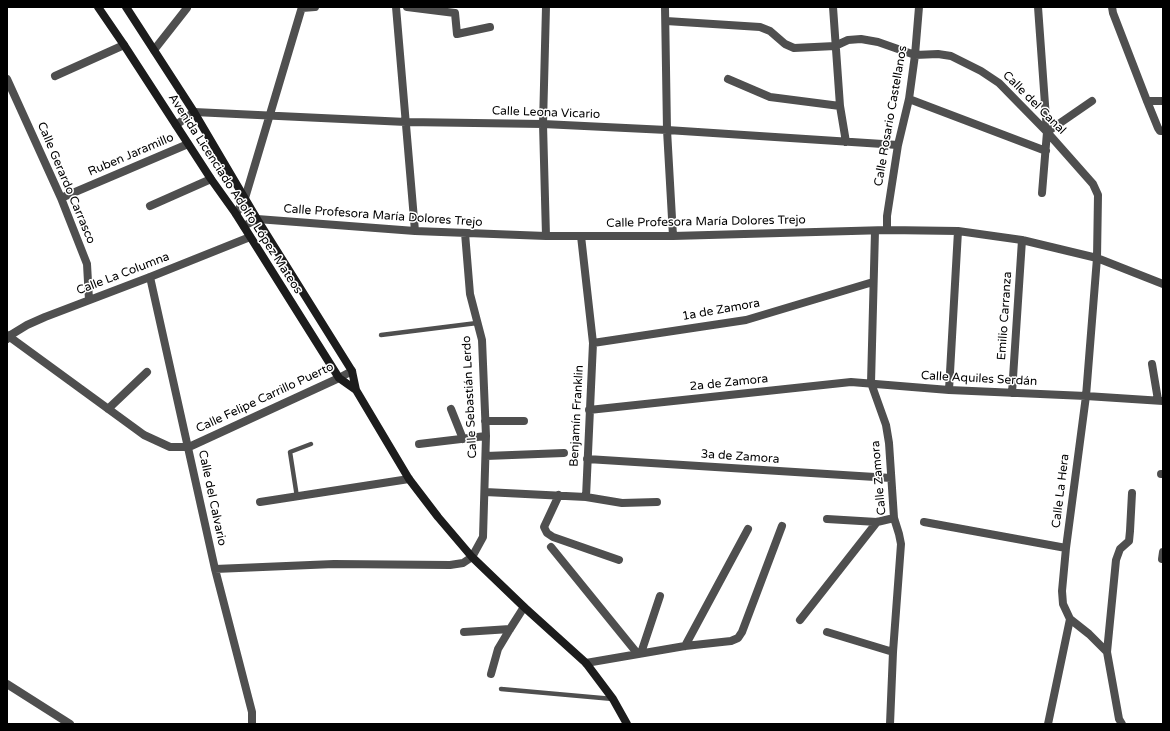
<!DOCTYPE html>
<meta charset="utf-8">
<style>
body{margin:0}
#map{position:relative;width:1170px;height:731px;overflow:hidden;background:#fff;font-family:"Varela Round",sans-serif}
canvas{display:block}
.frame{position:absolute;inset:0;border:8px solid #000;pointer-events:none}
</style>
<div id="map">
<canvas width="1170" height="731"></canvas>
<div class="frame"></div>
</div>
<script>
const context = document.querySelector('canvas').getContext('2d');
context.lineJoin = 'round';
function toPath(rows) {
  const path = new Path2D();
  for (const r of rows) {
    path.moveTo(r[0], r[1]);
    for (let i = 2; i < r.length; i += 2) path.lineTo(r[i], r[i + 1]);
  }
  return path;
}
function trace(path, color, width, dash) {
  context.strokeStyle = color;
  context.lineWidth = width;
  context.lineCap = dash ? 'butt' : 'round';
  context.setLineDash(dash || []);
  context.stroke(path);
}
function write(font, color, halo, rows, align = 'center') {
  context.font = font + ' "Varela Round",sans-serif';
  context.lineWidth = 3;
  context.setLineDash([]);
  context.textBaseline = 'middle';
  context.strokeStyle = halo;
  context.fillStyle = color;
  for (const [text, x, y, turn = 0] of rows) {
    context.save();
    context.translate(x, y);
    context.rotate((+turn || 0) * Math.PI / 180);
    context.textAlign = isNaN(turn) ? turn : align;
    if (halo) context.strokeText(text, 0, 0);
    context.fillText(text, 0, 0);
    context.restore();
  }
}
trace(toPath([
 [381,335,477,323],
 [297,497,290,452,311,444],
 [501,689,613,699]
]), '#4f4f4f', 4.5);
trace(toPath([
 [396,7,415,231],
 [407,7,455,13,457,34,490,27],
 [546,7,543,124,546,236],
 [665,7,667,130,673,236],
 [833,7,840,106,846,142],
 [1038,7,1047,132,1042,193],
 [1112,7,1113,13,1147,101,1158,128,1160,131,1163,131],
 [302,8,315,7],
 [666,21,760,27,770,31,785,44,794,48,835,46,848,40,861,39,878,42,915,55,938,54,951,56,981,71,999,83,1047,132,1093,184,1098,195,1097,258,1086,396,1066,548,1062,591,1063,604,1070,619,1048,724],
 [154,50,187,8],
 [55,76,124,45],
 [7,79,61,198,87,264,89,300],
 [728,79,770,97,840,106],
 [909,99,1046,151],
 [1147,101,1163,101],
 [176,125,194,112,406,122,543,124,667,130,898,145],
 [1047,132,1092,101],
 [61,198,188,144],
 [150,206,211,179],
 [236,214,245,198,302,7],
 [244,226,257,219,415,231,546,236,673,236,887,230,958,231,1022,240,1097,258,1163,284],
 [887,230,887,216,898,145,909,99,915,55,919,7],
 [875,231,871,383,886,425,889,443,894,518,899,534,901,544,893,652,890,724],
 [581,236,593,343,586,497],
 [150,277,215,569,252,712,252,724],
 [7,335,144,435,170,447,189,447,339,378,352,371],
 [7,339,9,336,27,325,45,317,150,277,250,237],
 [593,343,746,320,873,282],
 [1152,364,1158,400],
 [949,390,958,231],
 [1012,393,1022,240],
 [108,409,147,372],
 [451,409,463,439],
 [589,410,851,382,949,390,1086,396,1163,401],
 [485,421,524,421],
 [419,444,486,436],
 [486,456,564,453],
 [587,459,891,478],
 [1161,474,1163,474],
 [485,492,586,497,622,503,657,502],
 [559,495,544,527,547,533,553,537,619,560],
 [260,502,409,479],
 [827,519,877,522,894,518],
 [924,522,1066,548],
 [551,547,637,653],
 [1162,559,1163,552],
 [215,569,334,564,450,565,463,563,472,557,483,537,486,436,482,340,470,294,465,233],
 [1070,619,1089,634,1107,652,1119,719,1122,724],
 [800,620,877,522],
 [464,632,510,629],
 [827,632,893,652],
 [685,646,748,529],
 [1107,652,1116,560,1120,549,1129,541,1130,531,1132,493],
 [641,653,660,596],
 [586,663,685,646,731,641,738,638,742,632,782,526],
 [491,674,498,649,510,629,524,607],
 [7,684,70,724]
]), '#4f4f4f', 8);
trace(toPath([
 [98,7,124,45,211,179,236,214,339,378,356,390],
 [126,7,194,112,257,219,352,371,356,390,409,479,438,517,472,557,524,607,586,663,613,699,627,724]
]), '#1c1c1c', 8);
write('12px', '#000', '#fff', [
 ["Calle del Canal",1034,103,45],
 ["Calle Leona Vicario",546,113,2],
 ["Calle Rosario Castellanos",891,116,-80],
 ["Ruben Jaramillo",131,155,-23],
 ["Calle Gerardo Carrasco",66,183,67],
 ["Avenida Licenciado Adolfo López Mateos",235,194,57],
 ["Calle Profesora María Dolores Trejo",383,216,4],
 ["Calle Profesora María Dolores Trejo",706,222,-1],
 ["Calle La Columna",123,274,-21],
 ["1a de Zamora",721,310,-10],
 ["Emilio Carranza",1005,316,-86],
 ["Calle Aquiles Serdán",979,379,3],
 ["2a de Zamora",729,383,-6],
 ["Calle Sebastián Lerdo",470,397,-93],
 ["Calle Felipe Carrillo Puerto",265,398,-25],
 ["Benjamín Franklin",577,416,-87],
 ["3a de Zamora",740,457,4],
 ["Calle Zamora",879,478,-95],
 ["Calle La Hera",1061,491,-83],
 ["Calle del Calvario",212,498,78]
]);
</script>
